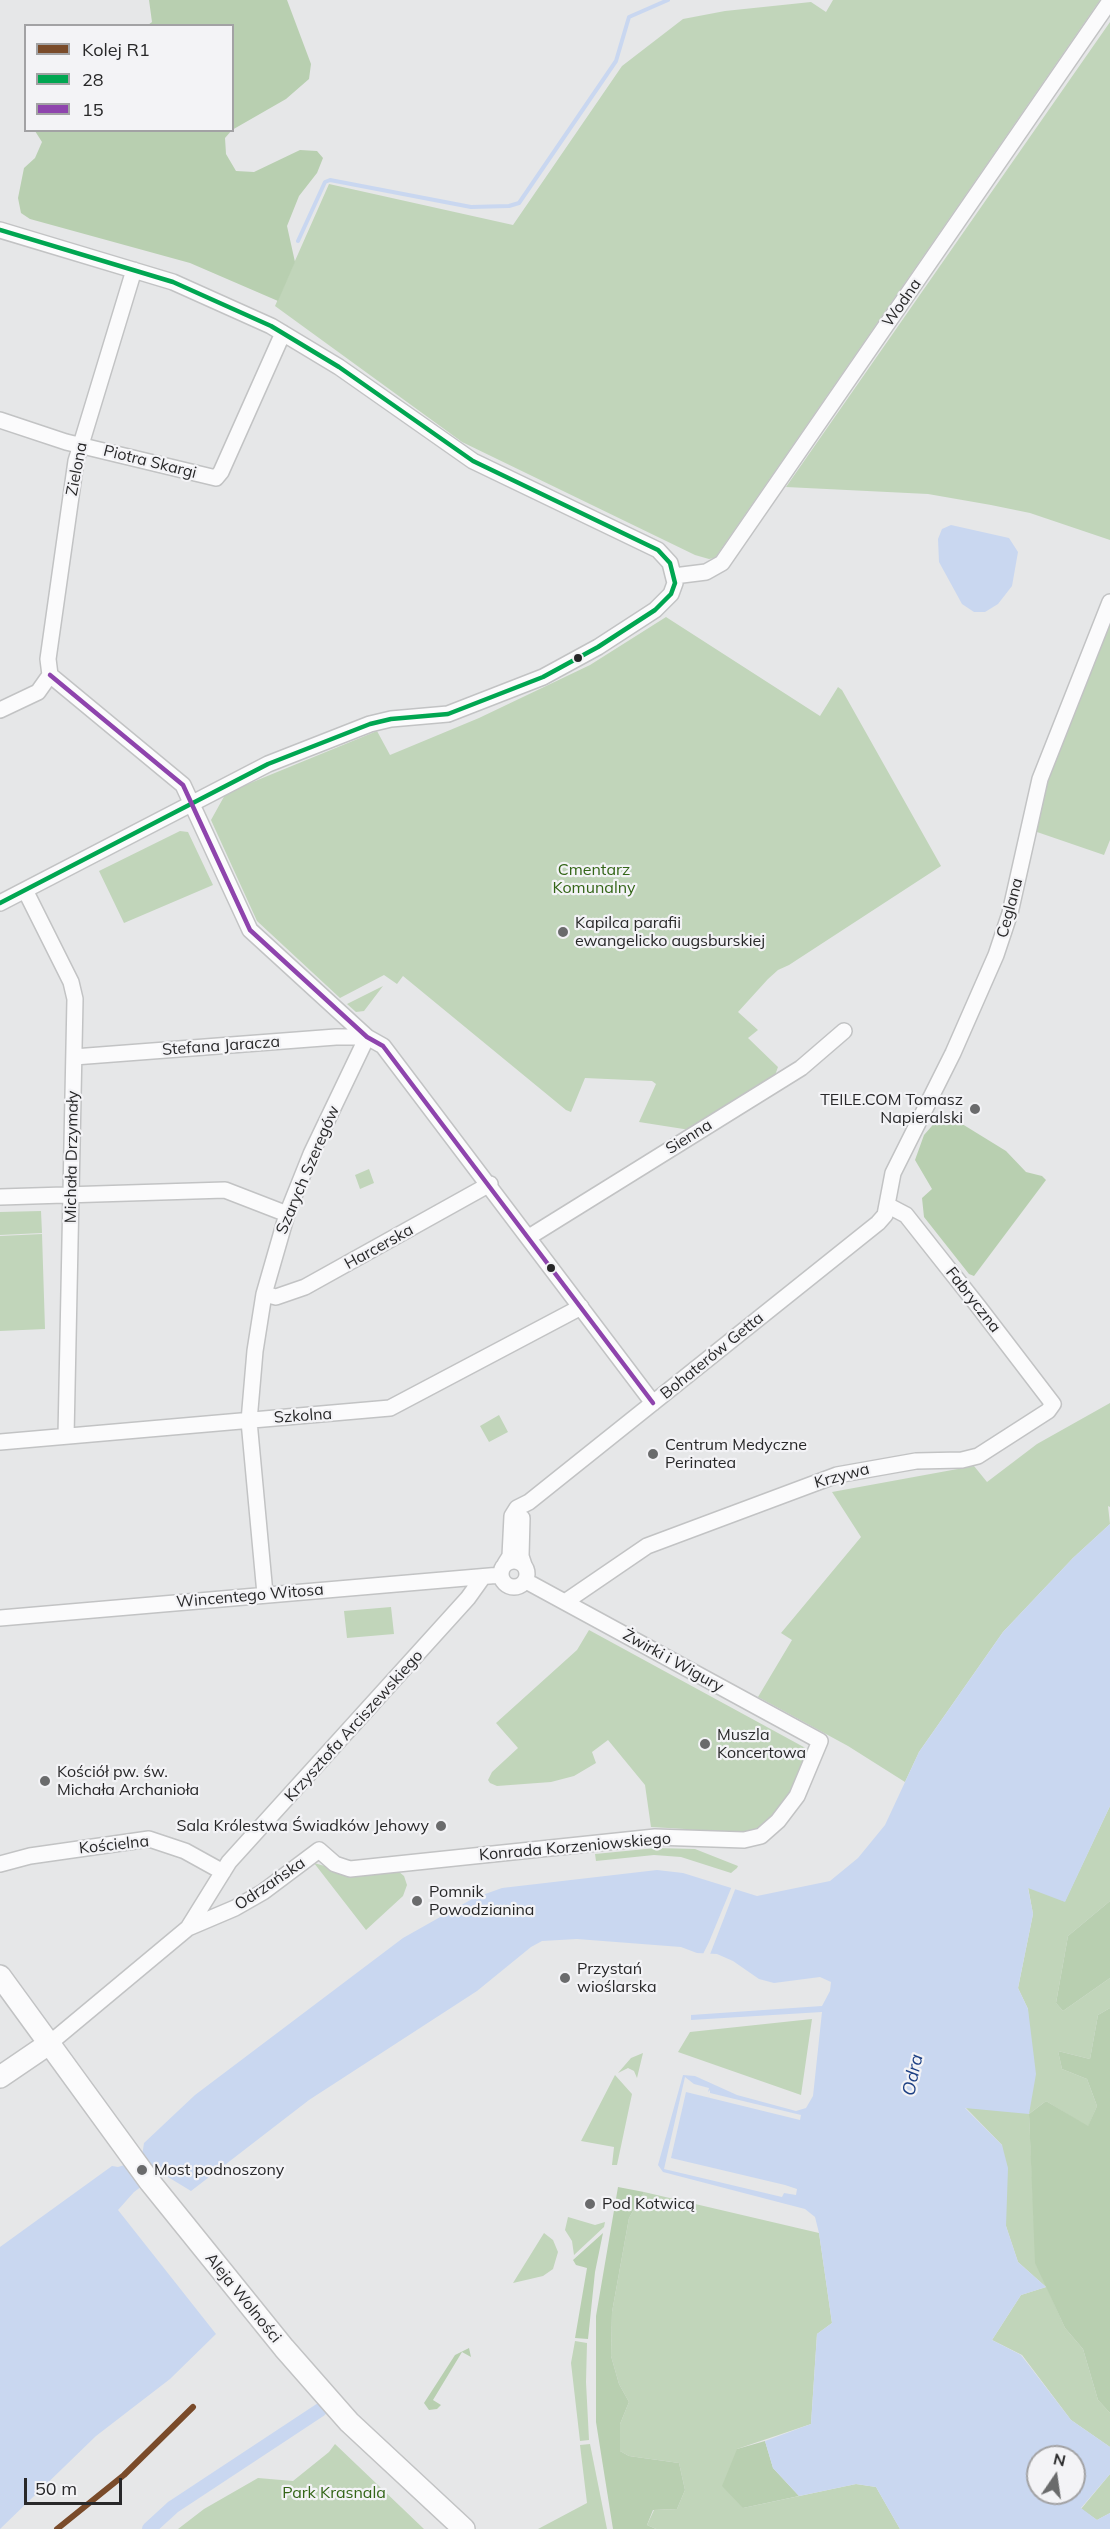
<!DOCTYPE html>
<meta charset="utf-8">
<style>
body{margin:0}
#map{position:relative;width:1110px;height:2529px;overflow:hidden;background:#e6e7e8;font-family:Mulish,sans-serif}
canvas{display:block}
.legend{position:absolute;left:24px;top:24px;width:210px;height:108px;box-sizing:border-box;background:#f3f3f6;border:2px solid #a2a2a4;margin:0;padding:8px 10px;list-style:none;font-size:18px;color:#282829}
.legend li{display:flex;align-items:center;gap:12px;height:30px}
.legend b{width:30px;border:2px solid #a2a2a4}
.north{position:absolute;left:1026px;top:2445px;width:60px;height:60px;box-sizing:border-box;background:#f3f3f6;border:2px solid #a2a2a4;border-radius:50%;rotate:13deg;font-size:16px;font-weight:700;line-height:24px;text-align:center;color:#282829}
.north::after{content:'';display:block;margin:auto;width:21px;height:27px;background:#6a6b6c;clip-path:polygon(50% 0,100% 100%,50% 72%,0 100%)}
.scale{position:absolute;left:24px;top:2478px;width:98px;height:27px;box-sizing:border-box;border:3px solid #282829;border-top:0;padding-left:8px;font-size:18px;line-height:21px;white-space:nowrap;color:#282829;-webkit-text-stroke:4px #f3f3f6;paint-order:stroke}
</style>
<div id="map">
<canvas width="1110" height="2529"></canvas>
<ul class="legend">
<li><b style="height:8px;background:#7a4b2a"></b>Kolej R1</li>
<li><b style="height:8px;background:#00a651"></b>28</li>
<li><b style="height:8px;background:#8e44ad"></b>15</li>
</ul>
<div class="north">N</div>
<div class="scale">50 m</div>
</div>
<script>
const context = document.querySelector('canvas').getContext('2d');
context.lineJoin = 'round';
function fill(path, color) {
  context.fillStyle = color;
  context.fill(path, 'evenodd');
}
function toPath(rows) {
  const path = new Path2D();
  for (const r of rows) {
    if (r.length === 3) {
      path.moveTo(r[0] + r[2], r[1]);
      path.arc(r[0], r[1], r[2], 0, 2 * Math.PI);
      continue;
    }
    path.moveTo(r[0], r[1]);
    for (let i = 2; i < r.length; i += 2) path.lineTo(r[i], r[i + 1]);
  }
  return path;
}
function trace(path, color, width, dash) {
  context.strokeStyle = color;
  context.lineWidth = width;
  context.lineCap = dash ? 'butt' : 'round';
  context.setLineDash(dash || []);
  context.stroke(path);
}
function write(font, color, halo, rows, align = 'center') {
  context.font = font + ' Mulish,sans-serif';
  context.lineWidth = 4.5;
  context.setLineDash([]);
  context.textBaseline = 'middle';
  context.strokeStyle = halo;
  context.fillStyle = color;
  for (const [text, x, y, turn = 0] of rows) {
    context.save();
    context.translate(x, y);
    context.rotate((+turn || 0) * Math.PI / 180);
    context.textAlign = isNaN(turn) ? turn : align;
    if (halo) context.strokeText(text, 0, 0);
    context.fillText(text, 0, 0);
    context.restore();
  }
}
fill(toPath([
 [833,0,1100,0,715,558,709,559,695,555,462,442,275,306,329,184,513,225,622,66,683,19,725,11,811,2,826,12],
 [1110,22,1110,540,1030,513,991,505,928,494,786,487],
 [666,617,820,716,838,687,842,690,941,866,789,965,778,970,768,979,738,1012,758,1030,748,1038,778,1067,774,1078,690,1130,639,1122,656,1084,652,1081,585,1078,571,1112,566,1110,403,976,397,984,384,975,340,998,257,921,211,820,226,793,377,731,390,755,479,718,590,665],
 [1110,617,1110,840,1104,855,1037,832,1035,827,1045,783],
 [180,831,188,832,213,885,124,923,99,871],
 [383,986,364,1011,356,1012,347,1004],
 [369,1169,374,1183,360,1189,355,1175],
 [41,1211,42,1233,0,1235,0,1212],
 [42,1234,45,1329,0,1331,0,1236],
 [1110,1403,1110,1507,1108,1506,1110,1524,1073,1558,1003,1632,919,1752,905,1782,848,1746,758,1697,792,1640,781,1633,861,1537,832,1492,974,1466,987,1482,1037,1444],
 [499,1415,508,1432,489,1442,480,1426],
 [391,1607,394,1634,347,1638,344,1611],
 [589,1630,811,1751,801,1781,765,1826,751,1835,699,1836,685,1829,651,1827,645,1785,608,1740,592,1752,596,1763,574,1776,551,1782,497,1786,490,1783,488,1780,492,1772,518,1748,496,1723,577,1650],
 [1110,1806,1110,1901,1068,1936,1056,2003,1063,2011,1110,1978,1110,2008,1098,2015,1090,2059,1058,2051,1062,2069,1087,2079,1097,2106,1088,2127,1046,2101,1029,2114,1036,2263,1065,2328,1083,2349,1098,2400,1110,2413,1110,2447,1071,2420,1022,2355,992,2340,1021,2295,1046,2287,1018,2262,1006,2226,1002,2145,965,2107,1029,2113,1028,2009,1018,1988,1033,1914,1028,1887,1065,1901],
 [656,1848,695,1849,738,1866,737,1868,731,1873,681,1857,654,1855,596,1861,595,1854],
 [314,1863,339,1870,398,1871,404,1876,407,1885,403,1896,366,1930],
 [812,2019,801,2095,678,2052,690,2032],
 [643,2053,637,2078,634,2071,628,2068,618,2073,631,2058],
 [615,2075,632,2094,617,2165,612,2165,614,2147,581,2141],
 [644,2192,819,2233,832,2323,817,2334,811,2424,737,2449,743,2508,856,2484,876,2487,900,2529,656,2529,647,2525,654,2510,677,2509,685,2490,679,2463,629,2456,620,2451,620,2424,629,2402,619,2384,611,2356,612,2312,629,2218],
 [568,2217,595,2225,605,2222,604,2227,574,2255,572,2241,565,2230],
 [544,2233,553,2240,558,2252,553,2269,543,2276,513,2283],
 [575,2341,587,2343,586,2382,589,2440,580,2441,571,2363],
 [335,2444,424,2529,178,2529,204,2509,258,2478,293,2481,329,2452],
 [590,2444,607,2529,538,2529,587,2503,580,2445],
 [1110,2474,1110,2513,1097,2520,1081,2509]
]), '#c1d5ba');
fill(toPath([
 [149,0,287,0,311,64,309,79,286,99,232,130,232,26,148,25,152,22],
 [232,130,225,138,226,154,236,171,254,172,300,150,317,151,323,158,317,173,299,196,287,226,295,262,278,301,190,263,30,219,21,213,18,198,24,168,35,158,42,142,35,131],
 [938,1119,954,1119,1006,1151,1026,1172,1042,1176,1046,1180,974,1276,969,1274,924,1217,922,1198,932,1189,915,1160,924,1135],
 [1110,1901,1110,1978,1063,2011,1056,2003,1068,1936],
 [1110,2008,1110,2413,1098,2400,1083,2349,1065,2328,1035,2263,1029,2114,1046,2101,1088,2126,1097,2106,1087,2079,1062,2069,1058,2051,1090,2059,1098,2015],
 [618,2187,644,2192,629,2218,612,2312,611,2356,619,2384,629,2402,620,2424,620,2451,629,2456,679,2463,685,2490,677,2509,653,2510,647,2525,656,2529,613,2529,596,2422,596,2316],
 [603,2233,595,2272,588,2339,575,2338,587,2268,576,2265,573,2260],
 [469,2348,471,2357,462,2352,433,2400,441,2405,437,2409,429,2410,424,2403,455,2355],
 [765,2441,773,2468,799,2496,743,2508,722,2486,737,2449]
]), '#b8cfb0');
fill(toPath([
 [951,525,1009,538,1018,552,1012,586,998,604,985,612,974,612,962,604,939,562,938,539,942,529],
 [1110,1524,1110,1806,1065,1902,1028,1888,1033,1914,1018,1988,1028,2009,1036,2074,1029,2114,965,2108,1002,2145,1008,2168,1006,2226,1018,2262,1046,2287,1021,2295,992,2340,1021,2355,1071,2420,1110,2447,1110,2474,1081,2508,1097,2520,1110,2513,1110,2529,900,2529,876,2487,856,2484,799,2496,773,2468,765,2441,811,2424,817,2334,832,2323,819,2233,815,2217,805,2209,663,2172,658,2165,683,2075,695,2076,737,2095,796,2111,806,2108,813,2096,822,2012,691,2020,691,2015,822,2006,830,1991,831,1982,820,1977,774,1983,759,1979,733,1961,717,1954,697,1953,681,1947,577,1939,542,1941,531,1947,477,1991,309,2100,191,2191,163,2174,157,2175,134,2192,118,2210,216,2334,170,2379,96,2436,0,2529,0,2247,112,2166,118,2167,134,2162,142,2156,144,2143,195,2095,403,1938,474,1898,502,1888,657,1870,683,1873,757,1896,830,1881,858,1858,885,1825,919,1752,1003,1632,1073,1558],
 [1038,2457,1074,2457,1074,2493,1038,2493]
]), '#c9d7f0');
fill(toPath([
 [732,1886,736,1887,709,1957,698,1956,703,1954,709,1942],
 [685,2077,694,2084,709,2088,708,2092,710,2090,710,2093,801,2115,800,2120,686,2092,671,2158,785,2185,797,2189,796,2195,784,2193,782,2197,664,2169]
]), '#e6e7e8');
trace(toPath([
 [298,241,325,182,330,180,471,207,509,206,519,203,616,61,629,17,668,0]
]), '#c9d7f0', 4);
trace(toPath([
 [149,2529,173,2507,320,2410]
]), '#c9d7f0', 14);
const street = toPath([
 [0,230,173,282,271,326,339,367,473,461,658,550,670,563,675,583,671,594,655,610,598,647,543,677,448,714,391,719,370,724,268,764,0,903],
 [0,420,66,442,216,478,221,472,283,333],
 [674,576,706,572,722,563,1110,1],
 [50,675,183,785,250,930,367,1037,383,1046,653,1403],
 [50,675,48,659,76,461,134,270],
 [0,710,38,692,50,675],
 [25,890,71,982,75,999,66,1436],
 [74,1057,336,1037,367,1037,311,1154,287,1214,264,1294,255,1351,249,1421,265,1594],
 [0,1197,225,1190,287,1214],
 [529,1237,801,1068,844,1031],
 [264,1294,276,1297,305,1287,490,1184],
 [0,1442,390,1408,581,1307],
 [522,1518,521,1556,524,1565],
 [514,1574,13],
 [505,1564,510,1556,512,1516,517,1508,529,1502,878,1223,885,1215,893,1173,953,1053,996,955,1010,913,1040,779,1110,602],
 [565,1602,647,1546,837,1475,916,1461,962,1460,978,1456,1048,1411,1053,1404,978,1306,906,1215,887,1205],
 [0,1618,501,1575],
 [0,1864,30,1856,149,1839,185,1851,223,1872],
 [188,1928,235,1908,263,1892,319,1850,335,1864,350,1869,655,1837,744,1840,761,1836,778,1821,797,1796,820,1741,526,1581],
 [50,2043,188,1928,229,1862,468,1598,483,1577]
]);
const secondary = toPath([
 [0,1976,150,2182,284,2348,349,2422,464,2529],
 [0,2077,50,2043]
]);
trace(street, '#c2c3c4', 18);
trace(secondary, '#c2c3c4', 24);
trace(street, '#fbfbfc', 15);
trace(secondary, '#fbfbfc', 21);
trace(toPath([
 [0,230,173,282,271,326,339,367,473,461,658,550,670,563,675,583,671,594,655,610,598,647,543,677,448,714,391,719,370,724,268,764,0,903]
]), '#00a651', 4.5);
trace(toPath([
 [50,675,183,785,250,930,367,1037,383,1046,653,1403]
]), '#8e44ad', 4.5);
trace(toPath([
 [57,2529,124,2475,193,2407]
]), '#7a4b2a', 6);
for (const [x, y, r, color] of [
 [578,658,5,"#282829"],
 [563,932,6,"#6a6b6c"],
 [975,1109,6,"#6a6b6c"],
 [551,1268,5,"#282829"],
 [653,1454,6,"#6a6b6c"],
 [705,1744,6,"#6a6b6c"],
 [45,1781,6,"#6a6b6c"],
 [441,1826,6,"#6a6b6c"],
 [417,1901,6,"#6a6b6c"],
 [565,1978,6,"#6a6b6c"],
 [142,2170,6,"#6a6b6c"],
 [590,2204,6,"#6a6b6c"]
]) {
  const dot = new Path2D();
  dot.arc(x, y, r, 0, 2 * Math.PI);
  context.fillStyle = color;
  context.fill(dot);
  trace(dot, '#f3f3f6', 2);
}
write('16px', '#282829', '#f3f3f6', [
 ["Wodna",902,303,-55],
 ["Piotra Skargi",150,462,14],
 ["Zielona",77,469,-79],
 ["Ceglana",1010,908,-75],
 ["Stefana Jaracza",221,1046,-4],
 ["Sienna",689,1137,-32],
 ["Michała Drzymały",72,1157,-89],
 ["Szarych Szeregów",308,1170,-67],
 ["Harcerska",379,1247,-29],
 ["Fabryczna",973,1300,52],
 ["Bohaterów Getta",712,1356,-39],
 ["Szkolna",303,1416,-4],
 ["Krzywa",842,1476,-15],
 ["Wincentego Witosa",250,1596,-5],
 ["Żwirki i Wigury",673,1661,29],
 ["Krzysztofa Arciszewskiego",354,1726,-48],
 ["Kościelna",114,1845,-6],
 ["Konrada Korzeniowskiego",575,1847,-5],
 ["Odrzańska",270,1884,-34],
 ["Aleja Wolności",243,2298,51]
]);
write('16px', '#336517', '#f3f3f6', [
 ["Cmentarz",594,870],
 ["Komunalny",594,888],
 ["Park Krasnala",334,2493]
]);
write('16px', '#282829', '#f3f3f6', [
 ["Kapilca parafii",575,923],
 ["ewangelicko augsburskiej",575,941],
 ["TEILE.COM Tomasz",963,1100,"right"],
 ["Napieralski",963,1118,"right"],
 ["Centrum Medyczne",665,1445],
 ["Perinatea",665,1463],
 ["Muszla",717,1735],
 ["Koncertowa",717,1753],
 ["Kościół pw. św.",57,1772],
 ["Michała Archanioła",57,1790],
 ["Sala Królestwa Świadków Jehowy",429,1826,"right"],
 ["Pomnik",429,1892],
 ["Powodzianina",429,1910],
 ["Przystań",577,1969],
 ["wioślarska",577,1987],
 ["Most podnoszony",154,2170],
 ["Pod Kotwicą",602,2204]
], 'left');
write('italic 18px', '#1d4084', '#f3f3f6', [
 ["Odra",913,2075,-78]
]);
</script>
